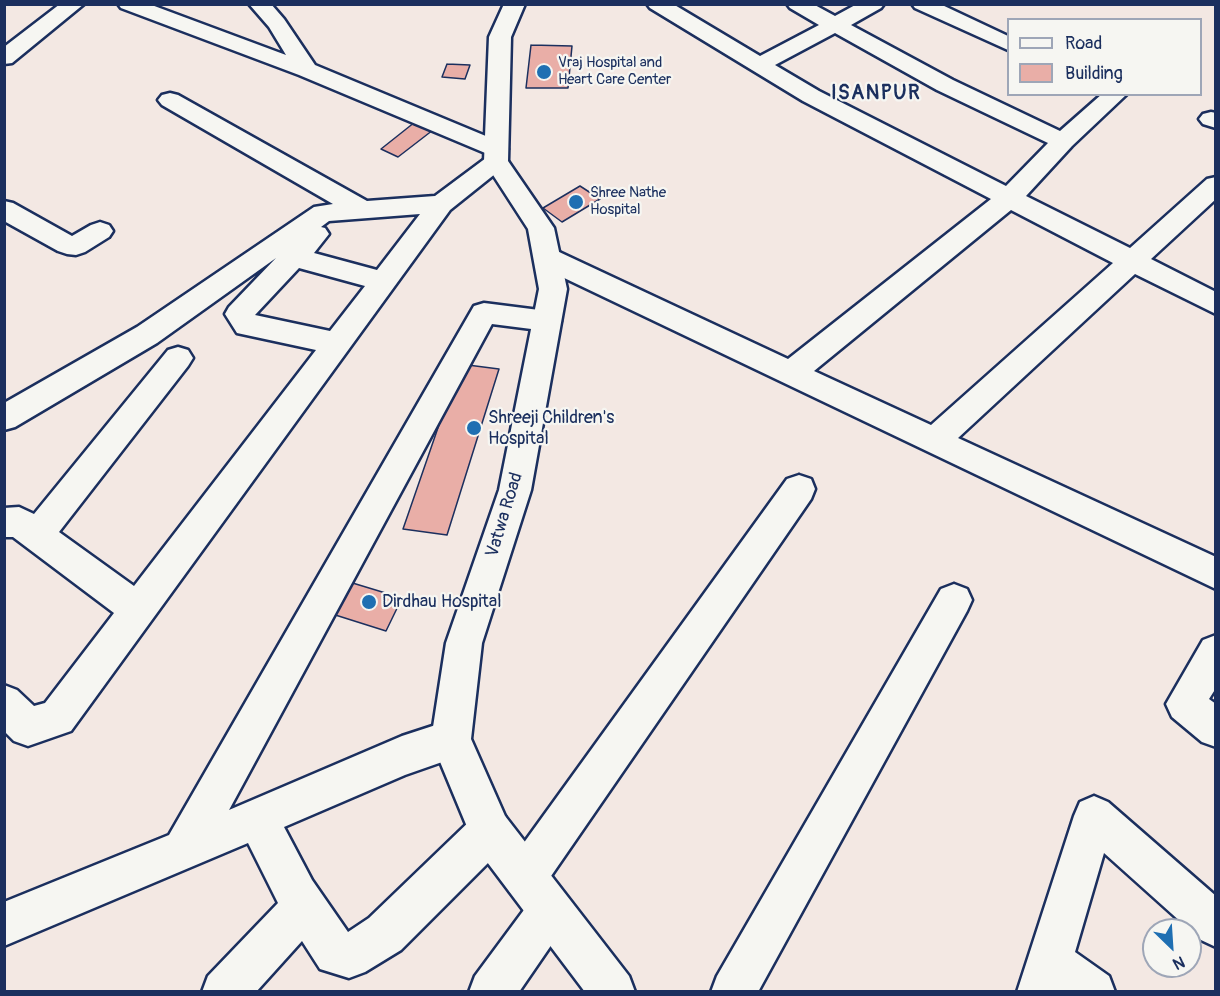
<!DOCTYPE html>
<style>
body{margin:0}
#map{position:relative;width:1220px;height:996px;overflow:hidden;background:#f3e8e3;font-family:Pangolin,sans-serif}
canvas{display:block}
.frame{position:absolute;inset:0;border:6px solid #1b2f5e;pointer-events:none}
.legend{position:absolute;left:1007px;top:18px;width:195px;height:78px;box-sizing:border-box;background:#f6f6f2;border:2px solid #9ea6b7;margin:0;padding:8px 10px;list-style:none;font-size:18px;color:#1b2f5e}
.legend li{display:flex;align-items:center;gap:12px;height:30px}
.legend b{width:30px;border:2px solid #9ea6b7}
.north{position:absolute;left:1142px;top:918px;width:60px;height:60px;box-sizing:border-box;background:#f6f6f2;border:2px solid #9ea6b7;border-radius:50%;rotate:155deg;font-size:16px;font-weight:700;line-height:24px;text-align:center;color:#1b2f5e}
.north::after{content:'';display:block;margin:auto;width:21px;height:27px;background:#1f6fb2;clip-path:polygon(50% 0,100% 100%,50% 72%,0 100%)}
</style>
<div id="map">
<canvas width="1220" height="996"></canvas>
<div class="frame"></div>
<ul class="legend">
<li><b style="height:8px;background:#f6f6f2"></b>Road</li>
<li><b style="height:16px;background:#e9aea7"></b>Building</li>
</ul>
<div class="north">N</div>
</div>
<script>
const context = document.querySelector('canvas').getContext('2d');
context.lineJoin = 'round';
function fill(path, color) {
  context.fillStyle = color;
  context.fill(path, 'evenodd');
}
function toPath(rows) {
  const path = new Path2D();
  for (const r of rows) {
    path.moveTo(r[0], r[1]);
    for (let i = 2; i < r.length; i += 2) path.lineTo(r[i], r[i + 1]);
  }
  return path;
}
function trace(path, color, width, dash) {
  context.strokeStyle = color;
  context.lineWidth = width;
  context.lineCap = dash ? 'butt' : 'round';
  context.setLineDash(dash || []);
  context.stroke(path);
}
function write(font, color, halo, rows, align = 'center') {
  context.font = font + ' Pangolin,sans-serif';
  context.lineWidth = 4.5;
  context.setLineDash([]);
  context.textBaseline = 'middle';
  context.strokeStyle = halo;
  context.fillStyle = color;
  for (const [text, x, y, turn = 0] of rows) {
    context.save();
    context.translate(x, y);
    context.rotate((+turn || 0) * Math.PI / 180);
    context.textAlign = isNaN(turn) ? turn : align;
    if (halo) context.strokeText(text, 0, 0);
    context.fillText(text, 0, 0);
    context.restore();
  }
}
const building = toPath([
 [531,45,572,46,568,88,526,88,531,45],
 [447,64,470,65,465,79,442,77,447,64],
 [415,122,433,130,398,157,381,149,415,122],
 [580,186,600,199,562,222,543,208,580,186],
 [460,364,499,369,447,535,403,529,460,364],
 [346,581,402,598,386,631,329,613,346,581]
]);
fill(building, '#e9aea7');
trace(building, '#1b2f5e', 1.5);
const street = toPath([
 [60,4,84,4,12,63,4,64,4,47,60,4],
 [118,4,149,4,286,55,269,27,249,4,271,4,284,19,315,65,505,144,508,149,502,155,508,161,505,166,450,210,71,731,28,746,14,741,4,731,4,685,17,690,34,706,45,703,114,613,13,537,4,537,4,508,19,507,34,514,168,350,178,347,188,350,193,358,188,366,59,532,134,586,316,350,237,333,225,314,229,307,276,258,157,343,15,427,4,430,4,403,137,327,314,207,333,204,162,105,158,100,162,95,170,93,178,95,367,201,435,196,490,155,299,75,121,8,118,4],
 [420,214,377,270,314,253,329,234,325,228,321,227,329,221,420,214],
 [299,268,365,286,330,331,255,315,299,268],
 [647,4,673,4,760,56,819,25,790,8,787,4,813,4,835,16,857,4,884,4,881,8,851,25,953,80,1060,131,1102,94,1127,94,1072,146,1026,196,1130,248,1207,179,1216,177,1216,199,1151,259,1216,292,1216,314,1135,274,958,438,1216,557,1216,589,537,265,534,258,537,251,547,249,557,251,788,359,991,199,803,101,650,8,647,4],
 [835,33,937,90,1048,143,1006,186,819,91,775,65,835,33],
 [1011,210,1113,263,931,425,814,371,1011,210],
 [912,4,940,4,1008,36,1008,50,915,8,912,4],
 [1211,112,1216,113,1216,128,1203,124,1199,119,1203,114,1211,112],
 [4,201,13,203,72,236,91,225,100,222,109,225,113,231,109,237,85,252,76,255,67,254,58,251,4,221,4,201],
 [484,303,547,311,557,314,561,321,557,328,547,331,492,324,229,810,402,736,451,720,465,726,471,740,465,754,405,775,284,827,312,880,348,932,369,918,475,816,490,810,505,816,511,831,505,846,401,950,365,972,349,978,320,969,302,941,256,992,202,992,208,976,278,903,248,843,4,946,4,902,169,835,474,306,484,303],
 [799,475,811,479,815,489,811,499,540,892,525,898,510,892,504,877,510,862,787,479,799,475],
 [954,584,967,589,972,600,967,611,758,992,711,992,717,976,941,589,954,584],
 [1216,635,1216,688,1209,699,1216,704,1216,747,1202,742,1172,717,1166,704,1203,640,1216,635],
 [1094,796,1108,802,1216,896,1216,947,1201,940,1104,853,1075,952,1109,976,1115,992,1017,992,1074,816,1080,802,1094,796],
 [550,888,565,895,572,910,565,925,519,992,469,992,475,976,535,895,550,888]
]);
const secondary = toPath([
 [504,4,525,4,511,37,508,161,554,228,567,289,531,490,482,643,471,739,505,816,629,976,635,992,585,992,475,846,431,740,446,643,499,490,539,289,528,229,484,161,489,37,504,4]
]);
trace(street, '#1b2f5e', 5);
trace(secondary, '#1b2f5e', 5);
fill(street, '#f6f6f2');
fill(secondary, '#f6f6f2');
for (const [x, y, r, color] of [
 [544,72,8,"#1f6fb2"],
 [576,202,8,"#1f6fb2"],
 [474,428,8,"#1f6fb2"],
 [369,602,8,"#1f6fb2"]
]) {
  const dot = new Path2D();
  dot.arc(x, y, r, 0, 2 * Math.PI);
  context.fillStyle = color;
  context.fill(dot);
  trace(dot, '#f6f6f2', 2);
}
write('15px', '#1b2f5e', '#f6f6f2', [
 ["Vraj Hospital and",558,63],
 ["Heart Care Center",558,80],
 ["Shree Nathe",590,193],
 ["Hospital",590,210]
], 'left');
write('18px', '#1b2f5e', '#f6f6f2', [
 ["Shreeji Children's",488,418],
 ["Hospital",488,439],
 ["Dirdhau Hospital",382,602]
], 'left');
write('18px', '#1b2f5e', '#f6f6f2', [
 ["Vatwa Road",505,515,-73]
]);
context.letterSpacing = '1.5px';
write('bold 20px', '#1b2f5e', '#f6f6f2', [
 ["ISANPUR",876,94]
]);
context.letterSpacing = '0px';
</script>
